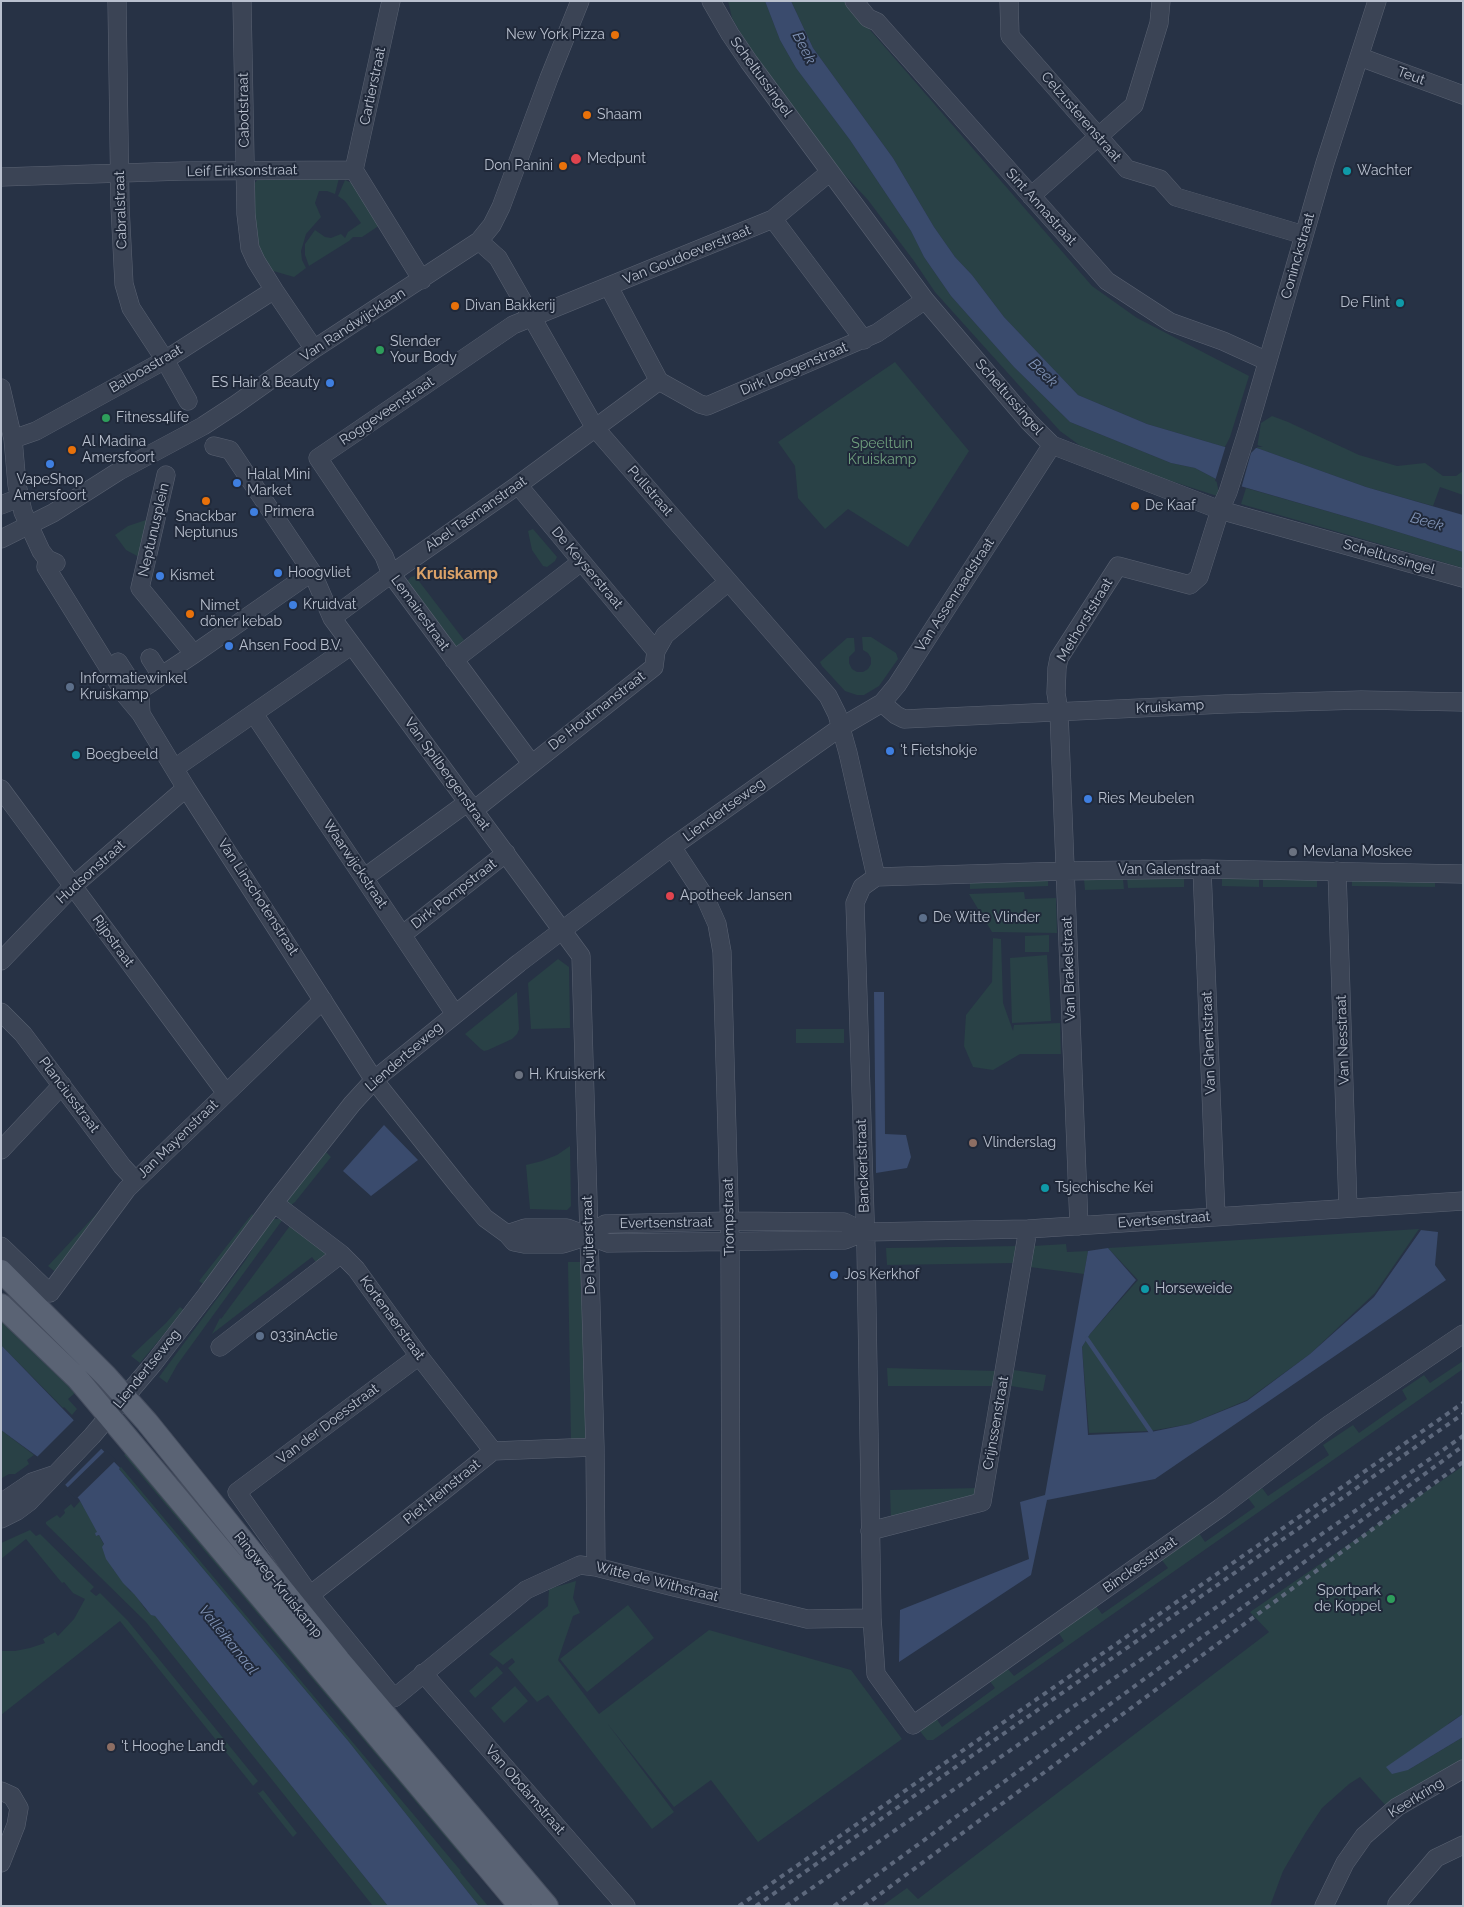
<!DOCTYPE html>
<meta charset="utf-8">
<style>
body{margin:0}
#map{position:relative;width:1464px;height:1907px;overflow:hidden;background:#273245;font-family:Raleway,sans-serif}
canvas{display:block}
.frame{position:absolute;inset:0;border:2px solid #b9c0ce;pointer-events:none}
</style>
<div id="map">
<canvas width="1464" height="1907"></canvas>
<div class="frame"></div>
</div>
<script>
const context = document.querySelector('canvas').getContext('2d');
context.lineJoin = 'round';
function fill(path, color) {
  context.fillStyle = color;
  context.fill(path, 'evenodd');
}
function toPath(rows) {
  const path = new Path2D();
  for (const r of rows) {
    path.moveTo(r[0], r[1]);
    for (let i = 2; i < r.length; i += 2) path.lineTo(r[i], r[i + 1]);
  }
  return path;
}
function trace(path, color, width, dash) {
  context.strokeStyle = color;
  context.lineWidth = width;
  context.lineCap = dash ? 'butt' : 'round';
  context.setLineDash(dash || []);
  context.stroke(path);
}
function write(font, color, halo, rows, align = 'center') {
  context.font = font + ' Raleway,sans-serif';
  context.lineWidth = 4;
  context.setLineDash([]);
  context.textBaseline = 'middle';
  context.strokeStyle = halo;
  context.fillStyle = color;
  for (const [text, x, y, turn = 0] of rows) {
    context.save();
    context.translate(x, y);
    context.rotate((+turn || 0) * Math.PI / 180);
    context.textAlign = isNaN(turn) ? turn : align;
    if (halo) context.strokeText(text, 0, 0);
    context.fillText(text, 0, 0);
    context.restore();
  }
}
fill(toPath([
 [728,1,765,1,780,40,796,68,850,140,911,231,924,257,951,296,1014,367,1070,422,1171,463,1195,468,1216,479,1220,497,1101,458,1086,450,1060,431,935,292,914,261,868,200,840,170,759,64,732,18],
 [791,1,845,1,1092,286,1137,318,1249,376,1230,437,1225,447,1147,424,1078,395,1004,317,972,275,955,257,934,227,893,158,813,48],
 [339,178,335,194,327,191,319,191,315,203,321,217,306,234,301,251,302,260,306,268,294,277,270,270,254,241,254,184,258,179],
 [345,180,352,183,380,225,362,237,353,237,349,241,309,266,305,255,305,244,315,230,325,237,331,238,341,234,345,238,348,232,361,223,345,201,338,196],
 [895,362,969,451,908,547,848,509,825,529,798,498,795,466,778,442],
 [1272,416,1288,422,1359,455,1397,466,1425,463,1443,476,1456,476,1463,471,1463,495,1440,487,1433,506,1366,487,1257,448,1261,423],
 [1246,488,1372,524,1463,552,1463,568,1241,504],
 [146,520,152,520,139,557,126,550,115,535,128,526],
 [533,529,557,557,555,561,547,567,543,566,532,550,528,531],
 [415,576,464,640,456,647,406,582,411,577],
 [862,637,871,637,896,653,898,659,879,686,864,695,857,695,845,691,822,666,820,662,847,638,854,638,855,651,849,657,849,663,852,669,857,672,863,672,868,669,871,664,871,658,868,653,863,650],
 [1222,876,1259,877,1259,887,1222,886],
 [1317,876,1317,887,1263,887,1263,877],
 [1184,877,1184,887,1128,888,1127,878],
 [1352,877,1435,878,1435,887,1352,886],
 [1084,879,1123,879,1124,889,1085,890],
 [1048,880,1048,886,970,889,970,883],
 [1024,892,1025,899,1056,898,1057,933,992,932,969,894],
 [1049,935,1049,952,1025,952,1025,936],
 [993,938,1001,939,1003,1003,1013,1031,1014,1025,1060,1023,1061,1054,1020,1054,993,1070,973,1067,964,1046,966,1015,992,982],
 [1047,955,1051,1021,1012,1023,1010,958],
 [558,959,569,967,570,1028,531,1029,528,983],
 [517,992,519,1029,517,1034,512,1039,488,1050,484,1051,481,1049,465,1034],
 [796,1029,844,1029,844,1043,796,1043],
 [570,1146,571,1206,567,1210,530,1209,526,1165,542,1161,557,1155],
 [324,1150,331,1157,295,1202,291,1205,287,1204,288,1199],
 [113,1196,58,1274,48,1266],
 [252,1214,255,1217,203,1284,199,1281],
 [271,1219,283,1219,177,1365,167,1383,159,1377,245,1261],
 [292,1223,334,1253,318,1265,312,1257,212,1334,220,1318,221,1319],
 [1419,1229,1375,1293,1310,1354,1247,1400,1190,1424,1150,1431,1089,1433,1082,1347,1090,1334,1138,1280,1108,1248],
 [1066,1244,1067,1252,1088,1251,1084,1274,1030,1267,1033,1246],
 [1019,1246,1017,1263,887,1265,886,1248],
 [568,1262,584,1262,587,1437,585,1440,571,1442],
 [180,1307,184,1310,140,1363,131,1356,166,1323],
 [1,1314,75,1393,68,1399,77,1409,72,1415,64,1407,63,1408,1,1345],
 [1463,1361,1463,1369,933,1740,927,1740,919,1730,936,1718,942,1727,995,1688,989,1680,1007,1668,1014,1676,1064,1641,1058,1632,1096,1606,1102,1614,1168,1568,1161,1559,1199,1533,1205,1542,1255,1507,1248,1498,1262,1488,1268,1496,1329,1455,1323,1445,1353,1425,1359,1433,1407,1399,1402,1390,1424,1375,1430,1383],
 [887,1368,996,1371,994,1386,888,1386],
 [1014,1370,1046,1375,1043,1391,1011,1386],
 [1,1430,34,1455,27,1460,29,1464,15,1474,9,1474,2,1478],
 [127,1452,472,1862,468,1864,124,1455],
 [1463,1466,1463,1714,1449,1723,1408,1770,1463,1737,1463,1761,1387,1807,1360,1777,1349,1784,1322,1808,1306,1832,1283,1871,1270,1906,882,1906,907,1888,918,1899,1269,1632,1250,1612],
 [121,1467,461,1871,460,1872,488,1906,479,1906,349,1742,119,1469],
 [979,1488,975,1496,891,1520,890,1490],
 [80,1501,98,1532,97,1536,99,1535,104,1545,113,1569,130,1591,134,1593,146,1610,155,1616,388,1906,373,1906,146,1622,46,1524,46,1522,57,1515,60,1518,65,1513,64,1510,71,1504,74,1508],
 [30,1530,36,1536,40,1534,94,1587,90,1591,96,1596,100,1593,128,1621,258,1781,253,1786,254,1787,120,1621,1,1715,1,1651,15,1651,30,1648,45,1643,43,1639,55,1632,58,1636,74,1619,85,1599,73,1593,64,1582,62,1583,26,1539,1,1559,1,1543],
 [576,1581,573,1598,580,1613,573,1616,558,1660,599,1714,709,1630,851,1670,902,1739,758,1842,711,1780,674,1807,607,1723,674,1812,652,1829,548,1695,537,1702,508,1668,515,1662,512,1658,503,1665,489,1654,548,1606,549,1589],
 [628,1605,654,1638,587,1692,560,1659],
 [497,1666,503,1673,475,1698,469,1691],
 [515,1686,528,1701,504,1723,491,1708],
 [263,1790,297,1833,293,1837,257,1792,259,1793]
]), '#294146');
fill(toPath([
 [765,1,791,1,813,48,893,158,934,227,955,257,972,275,1004,317,1078,395,1147,424,1225,447,1257,448,1366,487,1463,515,1463,552,1372,524,1216,479,1195,468,1171,463,1070,422,1014,367,951,296,924,257,911,231,850,140,796,68,780,40],
 [874,992,884,992,885,1134,906,1135,911,1157,907,1168,876,1173],
 [384,1125,418,1160,371,1196,343,1171],
 [1421,1230,1438,1232,1435,1265,1446,1280,1155,1479,1047,1500,1031,1575,899,1662,900,1610,1029,1559,1020,1502,1045,1495,1088,1251,1108,1248,1136,1280,1090,1334,1082,1347,1088,1435,1151,1432,1190,1424,1247,1401,1310,1354,1374,1297],
 [1,1345,120,1468,119,1469,349,1742,479,1906,388,1906,155,1616,151,1615,134,1594,123,1583,106,1559,102,1547,104,1544,99,1535,96,1536,95,1533,97,1532,79,1499,38,1457,1,1430],
 [1463,1714,1463,1737,1408,1770,1392,1774,1386,1767]
]), '#3a4b6d');
fill(toPath([
 [1226,445,1257,445,1263,447,1257,447,1251,453,1241,489,1215,481],
 [75,1419,103,1447,64,1486,36,1458],
 [106,1450,116,1460,76,1499,66,1489]
]), '#273245');
trace(toPath([
 [1087,1339,1151,1432]
]), '#3a4b6d', 4.5);
const minor = toPath([
 [117,1,120,206,124,284,131,308,165,360,188,401],
 [242,1,246,214,250,248,256,261,274,290,314,349],
 [711,1,730,34,749,62,925,300,1029,422,1052,445,1220,510,1463,578],
 [854,1,868,18,877,22,1107,281,1170,322,1223,341,1267,361],
 [1009,1,1010,36,1127,169,1160,179,1176,197,1304,235],
 [1360,57,1463,95],
 [354,170,391,1],
 [354,170,422,280],
 [1,177,183,171,354,170],
 [1031,196,1134,105,1159,23,1161,1],
 [773,219,864,340],
 [479,241,498,258,595,428,828,696,837,714,848,753,876,877],
 [609,287,659,381,700,404,707,406,877,333,925,300],
 [1,388,13,439,17,485,23,512,41,551,47,559,56,563],
 [13,439,36,431,165,360,274,290],
 [214,446,230,450,312,572,332,618,581,956,595,1447,596,1567],
 [166,475,140,588,194,654],
 [518,485,656,651],
 [1,505,19,498],
 [1,539,53,513,119,471,203,426,235,405,314,349,479,241,492,225,501,207,549,78,580,1],
 [47,559,46,567,126,696,141,714,186,788,374,1080,460,1188,485,1218,507,1234,514,1242,524,1244,563,1244,589,1236,605,1224,729,1221,844,1222,865,1232],
 [332,618,391,574,518,485,659,381],
 [150,658,161,675],
 [454,660,581,562],
 [118,662,140,696,141,714],
 [128,695,140,690,194,654,312,572],
 [882,703,896,715,904,719,1225,704,1361,700,1463,702],
 [254,714,455,1014],
 [531,763,391,574,384,556,318,458,513,325,773,219,830,172],
 [175,768,352,645],
 [1,789,226,1093],
 [474,810,654,667,656,651,665,635,728,582],
 [672,847,705,897,717,924,722,952,730,1240,731,1600],
 [1202,869,1216,1216],
 [1337,871,1348,1208],
 [876,877,862,887,855,903,866,1248,872,1618,876,1674,913,1725,1220,1508,1330,1424,1463,1334],
 [876,877,1065,871,1202,869,1463,874],
 [364,878,468,802],
 [402,935,506,853],
 [1,961,73,886,186,788],
 [1,1012,23,1034,122,1166,135,1180],
 [1,1150,62,1085],
 [274,1203,341,1254,356,1269,419,1356,493,1451],
 [1079,1226,1059,712,1056,693,1057,668,1059,658,1118,566,1190,585,1199,577,1220,510,1228,492,1248,429,1325,163,1377,1],
 [507,1234,525,1228,567,1228,608,1243,845,1240,865,1232,1028,1229,1463,1201],
 [1,1246,50,1293,127,1189,323,1000],
 [220,1347,341,1254],
 [419,1356,237,1492,310,1595,394,1698,526,1590,580,1565,596,1567,670,1586,807,1619,872,1618],
 [1,1503,32,1482,53,1475],
 [1,1519,17,1511,29,1502,92,1436,153,1364,207,1294,274,1203,352,1104,374,1080,519,963,672,847,841,727,882,703,897,685,1052,445],
 [870,1531,982,1502,1028,1229],
 [310,1595,442,1492,493,1451,595,1447],
 [423,1673,626,1906],
 [1,1791,12,1796,19,1808,16,1825,1,1863],
 [1397,1904,1436,1858,1463,1845],
 [1324,1906,1345,1863,1364,1836,1397,1807,1463,1769]
]);
const major = toPath([
 [1,1271,106,1376,147,1422,339,1660,547,1906],
 [1,1305,77,1378,520,1906]
]);
trace(minor, '#5a6272', 19);
trace(major, '#454d5e', 24);
trace(minor, '#3b4455', 18);
trace(major, '#5a6374', 22);
trace(toPath([
 [739,1906,1463,1403],
 [756,1906,1463,1414],
 [786,1906,1463,1436],
 [834,1906,1463,1446],
 [864,1906,1463,1462]
]), '#5d687c', 4, [5, 5]);
for (const [x, y, r, color] of [
 [615,35,5,"#e8710a"],
 [587,115,5,"#e8710a"],
 [576,159,6,"#e0444e"],
 [563,166,5,"#e8710a"],
 [1347,171,5,"#0f9aa8"],
 [1400,303,5,"#0f9aa8"],
 [455,306,5,"#e8710a"],
 [380,350,5,"#2e9e5b"],
 [330,383,5,"#3f7fe0"],
 [106,418,5,"#2e9e5b"],
 [72,450,5,"#e8710a"],
 [50,464,5,"#3f7fe0"],
 [237,483,5,"#3f7fe0"],
 [206,501,5,"#e8710a"],
 [1135,506,5,"#e8710a"],
 [254,512,5,"#3f7fe0"],
 [278,573,5,"#3f7fe0"],
 [160,576,5,"#3f7fe0"],
 [293,605,5,"#3f7fe0"],
 [190,614,5,"#e8710a"],
 [229,646,5,"#3f7fe0"],
 [70,687,5,"#5c6f8a"],
 [890,751,5,"#3f7fe0"],
 [76,755,5,"#0f9aa8"],
 [1088,799,5,"#3f7fe0"],
 [1293,852,5,"#6b7280"],
 [670,896,5,"#e0444e"],
 [923,918,5,"#5c6f8a"],
 [519,1075,5,"#6b7280"],
 [973,1143,5,"#8d6e63"],
 [1045,1188,5,"#0f9aa8"],
 [834,1275,5,"#3f7fe0"],
 [1145,1289,5,"#0f9aa8"],
 [260,1336,5,"#5c6f8a"],
 [1391,1599,5,"#2e9e5b"],
 [111,1747,5,"#8d6e63"]
]) {
  const dot = new Path2D();
  dot.arc(x, y, r, 0, 2 * Math.PI);
  context.fillStyle = color;
  context.fill(dot);
  trace(dot, '#20293a', 2);
}
write('14px', '#b9c0ce', '#20293a', [
 ["New York Pizza",605,35,"right"],
 ["Shaam",597,115],
 ["Medpunt",587,159],
 ["Don Panini",553,166,"right"],
 ["Wachter",1357,171],
 ["De Flint",1390,303,"right"],
 ["Divan Bakkerij",465,306],
 ["Slender",390,342],
 ["Your Body",390,358],
 ["ES Hair & Beauty",320,383,"right"],
 ["Fitness4life",116,418],
 ["Al Madina",82,442],
 ["Amersfoort",82,458],
 ["Halal Mini",247,475],
 ["Market",247,491],
 ["VapeShop",50,480,"center"],
 ["Amersfoort",50,496,"center"],
 ["De Kaaf",1145,506],
 ["Primera",264,512],
 ["Snackbar",206,517,"center"],
 ["Neptunus",206,533,"center"],
 ["Hoogvliet",288,573],
 ["Kismet",170,576],
 ["Kruidvat",303,605],
 ["Nimet",200,606],
 ["döner kebab",200,622],
 ["Ahsen Food B.V.",239,646],
 ["Informatiewinkel",80,679],
 ["Kruiskamp",80,695],
 ["'t Fietshokje",900,751],
 ["Boegbeeld",86,755],
 ["Ries Meubelen",1098,799],
 ["Mevlana Moskee",1303,852],
 ["Apotheek Jansen",680,896],
 ["De Witte Vlinder",933,918],
 ["H. Kruiskerk",529,1075],
 ["Vlinderslag",983,1143],
 ["Tsjechische Kei",1055,1188],
 ["Jos Kerkhof",844,1275],
 ["Horseweide",1155,1289],
 ["033inActie",270,1336],
 ["Sportpark",1381,1591,"right"],
 ["de Koppel",1381,1607,"right"],
 ["'t Hooghe Landt",121,1747]
], 'left');
write('14px', '#b9c0ce', '#20293a', [
 ["Teut",1411,76,20],
 ["Scheltussingel",761,77,54],
 ["Cartierstraat",373,86,-78],
 ["Cabotstraat",244,110,-91],
 ["Celzusterenstraat",1081,117,49],
 ["Leif Eriksonstraat",242,171,-1],
 ["Sint Annastraat",1041,207,48],
 ["Cabralstraat",121,210,-92],
 ["Van Goudoeverstraat",687,255,-22],
 ["Coninckstraat",1298,256,-74],
 ["Van Randwijcklaan",353,325,-33],
 ["Balboastraat",146,369,-30],
 ["Dirk Loogenstraat",794,369,-23],
 ["Scheltussingel",1009,397,49],
 ["Roggeveenstraat",387,411,-34],
 ["Pullstraat",650,491,49],
 ["Abel Tasmanstraat",476,514,-35],
 ["Neptunusplein",154,530,-77],
 ["Scheltussingel",1389,557,16],
 ["De Keyserstraat",587,568,50],
 ["Van Assenraadstraat",955,595,-57],
 ["Lemairestraat",420,613,54],
 ["Methorststraat",1085,620,-59],
 ["Kruiskamp",1170,707,-3],
 ["De Houtmanstraat",597,711,-38],
 ["Van Spilbergenstraat",447,774,54],
 ["Liendertseweg",724,810,-36],
 ["Waarwijckstraat",355,864,56],
 ["Van Galenstraat",1169,870],
 ["Hudsonstraat",91,872,-42],
 ["Dirk Pompstraat",454,894,-38],
 ["Van Linschotenstraat",258,897,57],
 ["Rijpstraat",113,941,54],
 ["Van Brakelstraat",1069,969,-92],
 ["Van Nesstraat",1343,1040,-92],
 ["Van Ghentstraat",1209,1043,-92],
 ["Liendertseweg",404,1057,-41],
 ["Planciusstraat",69,1095,53],
 ["Jan Mayenstraat",178,1139,-44],
 ["Banckertstraat",863,1166,-92],
 ["Trompstraat",729,1217,-91],
 ["Evertsenstraat",1164,1220,-4],
 ["Evertsenstraat",666,1223,-1],
 ["De Ruijterstraat",589,1245,-92],
 ["Kortenaerstraat",392,1318,54],
 ["Liendertseweg",147,1369,-51],
 ["Crijnssenstraat",996,1423,-80],
 ["Van der Doesstraat",328,1424,-37],
 ["Piet Heinstraat",442,1492,-39],
 ["Binckesstraat",1140,1565,-35],
 ["Witte de Withstraat",657,1582,14],
 ["Ringweg-Kruiskamp",278,1585,51],
 ["Van Obdamstraat",525,1790,49],
 ["Keerkring",1416,1798,-32]
]);
write('14px', '#70a07e', '#20293a', [
 ["Speeltuin",882,444],
 ["Kruiskamp",882,460]
]);
write('italic 15px', '#8093b6', '#20293a', [
 ["Beek",804,48,63],
 ["Beek",1043,373,44],
 ["Beek",1427,522,16],
 ["Valleikanaal",228,1640,51]
]);
write('bold 16px', '#dba268', '#20293a', [
 ["Kruiskamp",457,574]
]);
</script>
